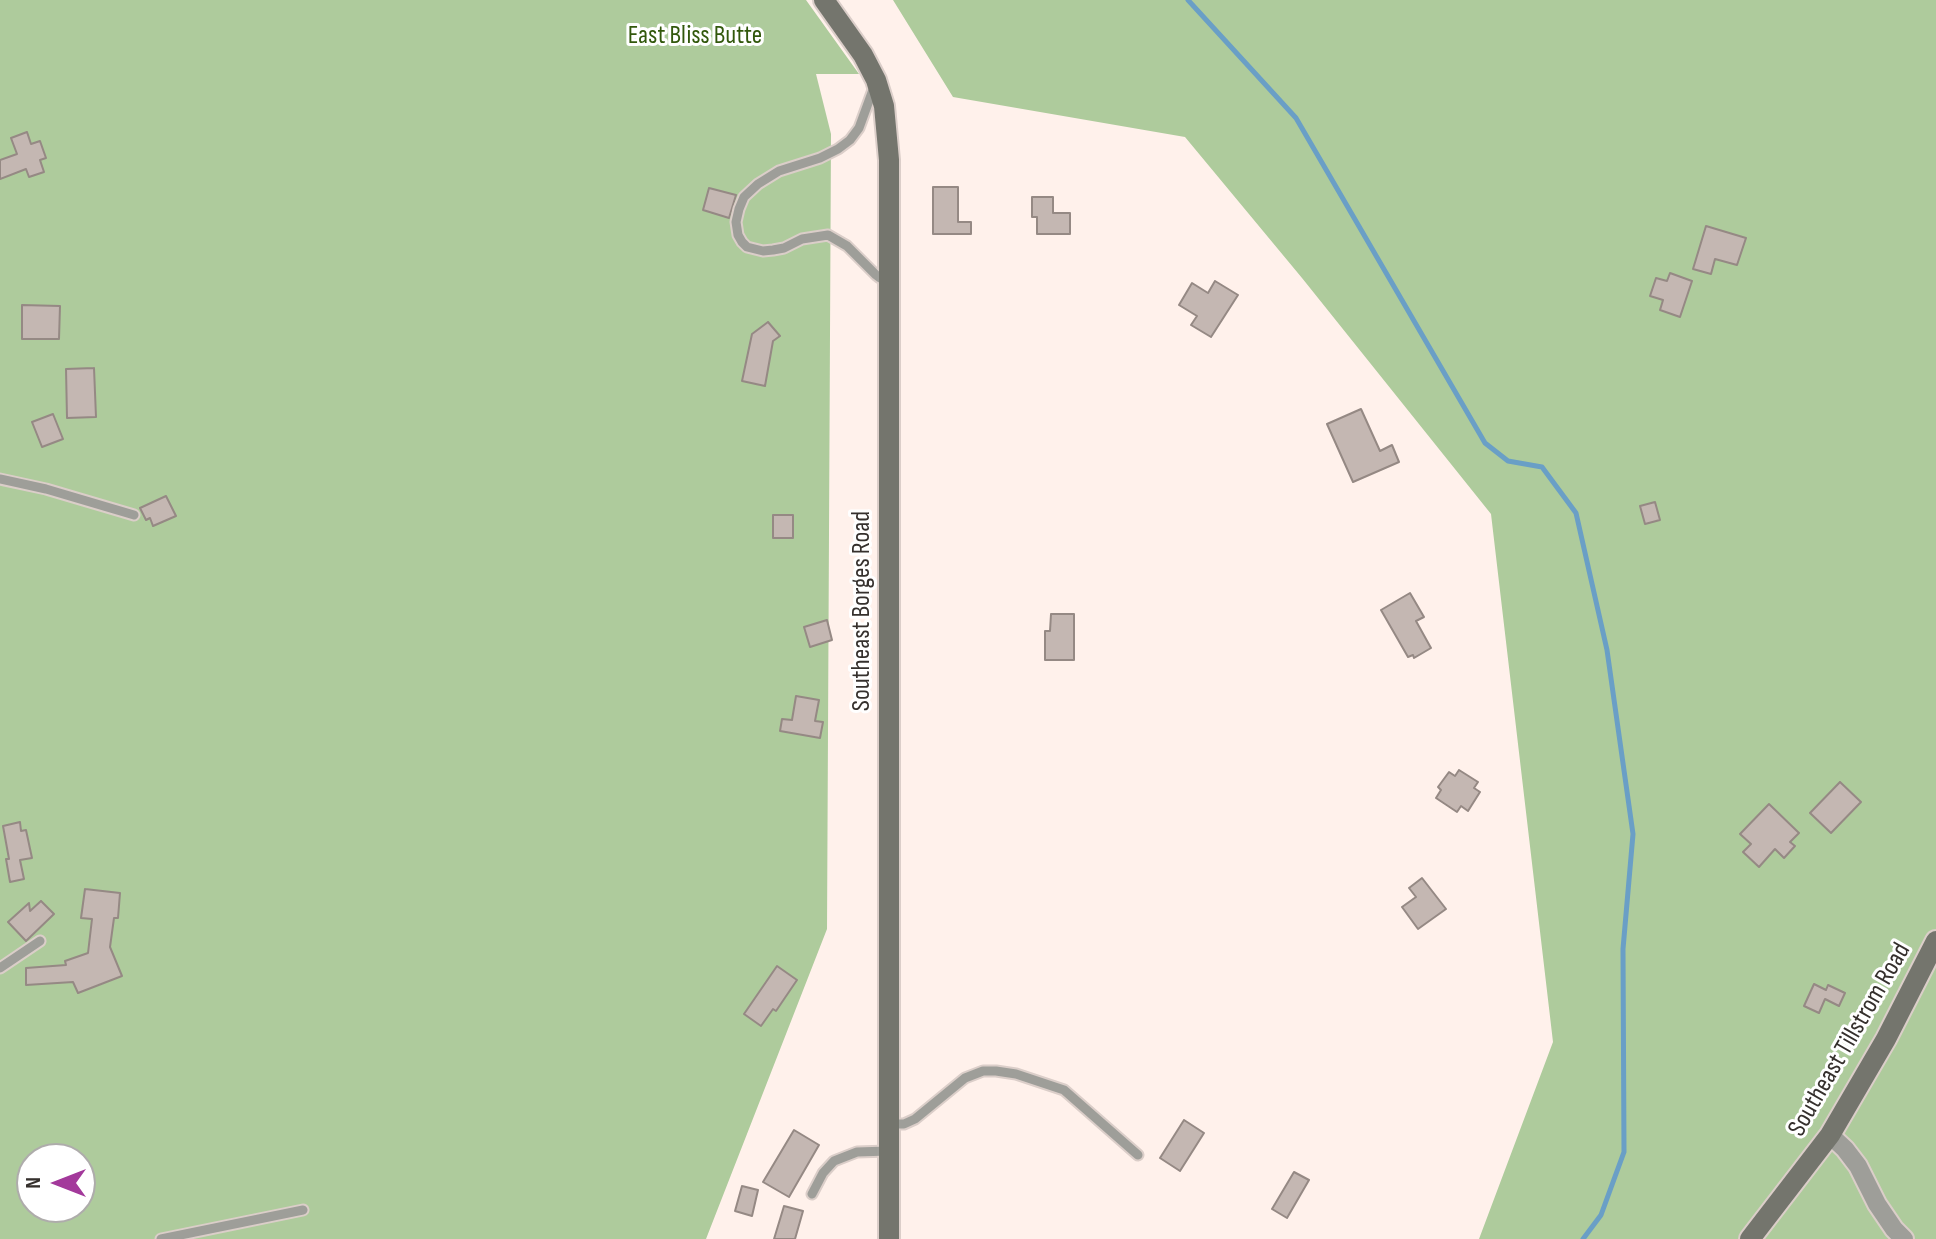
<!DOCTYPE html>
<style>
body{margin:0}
#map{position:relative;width:1936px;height:1239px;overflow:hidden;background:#fff1eb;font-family:"Sofia Sans Condensed",sans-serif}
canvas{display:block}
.north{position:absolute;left:16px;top:1143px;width:80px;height:80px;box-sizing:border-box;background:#fff;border:2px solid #aeacab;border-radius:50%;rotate:270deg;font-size:22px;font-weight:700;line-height:32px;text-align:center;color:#35302d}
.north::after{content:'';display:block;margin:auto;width:28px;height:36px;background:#a3399b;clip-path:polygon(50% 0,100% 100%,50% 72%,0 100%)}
</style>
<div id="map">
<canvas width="1936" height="1239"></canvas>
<div class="north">N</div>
</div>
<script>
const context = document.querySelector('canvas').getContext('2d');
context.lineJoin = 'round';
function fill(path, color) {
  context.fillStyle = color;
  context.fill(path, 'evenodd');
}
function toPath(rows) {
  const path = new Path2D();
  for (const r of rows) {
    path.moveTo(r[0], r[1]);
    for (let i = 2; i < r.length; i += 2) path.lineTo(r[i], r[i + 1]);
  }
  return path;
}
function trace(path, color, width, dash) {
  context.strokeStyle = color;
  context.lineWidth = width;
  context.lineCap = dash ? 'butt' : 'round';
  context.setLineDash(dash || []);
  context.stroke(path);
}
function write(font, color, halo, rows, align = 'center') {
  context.font = font + ' "Sofia Sans Condensed",sans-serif';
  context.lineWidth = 6;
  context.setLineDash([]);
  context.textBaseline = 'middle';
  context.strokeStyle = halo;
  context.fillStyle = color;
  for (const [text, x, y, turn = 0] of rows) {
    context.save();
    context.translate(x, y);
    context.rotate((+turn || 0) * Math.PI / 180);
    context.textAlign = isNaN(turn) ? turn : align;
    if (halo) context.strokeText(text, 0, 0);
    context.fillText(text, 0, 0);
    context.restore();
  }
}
fill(toPath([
 [0,0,806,0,859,74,816,74,831,134,827,929,706,1239,0,1239],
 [32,1159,80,1159,80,1207,32,1207],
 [893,0,1936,0,1936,1239,1479,1239,1553,1042,1491,514,1302,278,1185,137,953,97]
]), '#aecb9c');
trace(toPath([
 [1188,0,1296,118,1485,443,1508,461,1542,467,1576,513,1607,650,1633,834,1623,949,1624,1152,1601,1215,1583,1239]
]), '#6a9fc6', 5);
const building = toPath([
 [27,132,31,144,40,141,46,158,40,160,44,172,29,177,26,169,0,179,0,160,17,154,11,138,27,132],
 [933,187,958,187,958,222,971,222,971,234,933,234,933,187],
 [709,188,736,195,729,218,703,210,709,188],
 [1032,197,1053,197,1053,213,1070,213,1070,234,1037,234,1037,217,1032,217,1032,197],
 [1706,226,1746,238,1737,265,1715,259,1711,274,1693,269,1706,226],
 [1670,273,1692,281,1680,317,1660,310,1663,300,1650,296,1656,278,1667,281,1670,273],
 [1215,281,1238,295,1211,337,1191,325,1197,316,1179,305,1192,283,1208,293,1215,281],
 [22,305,60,306,59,339,22,339,22,305],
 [768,322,780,336,773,341,765,386,742,381,752,334,768,322],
 [94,368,96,417,67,418,66,369,94,368],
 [1361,409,1380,451,1392,445,1399,462,1353,482,1327,424,1361,409],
 [53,414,63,439,42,447,32,422,53,414],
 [166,496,176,516,153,526,150,518,146,520,140,508,166,496],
 [1655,502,1660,520,1645,524,1640,506,1655,502],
 [773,515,793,515,793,538,773,538,773,515],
 [1410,593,1424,617,1416,621,1431,648,1414,658,1413,655,1408,657,1381,610,1410,593],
 [1051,614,1074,614,1074,660,1045,660,1045,631,1050,631,1051,614],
 [827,620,832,640,810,647,804,627,827,620],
 [796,696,819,700,815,721,823,722,820,738,780,731,782,719,792,720,796,696],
 [1459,770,1478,782,1474,788,1480,792,1468,811,1461,806,1457,812,1436,798,1441,790,1438,787,1449,772,1455,776,1459,770],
 [1840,782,1861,802,1831,833,1810,813,1840,782],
 [1769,804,1799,833,1790,842,1795,846,1784,858,1775,849,1759,867,1743,852,1751,844,1740,834,1769,804],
 [20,822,21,831,26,830,32,858,20,860,24,879,10,882,6,859,9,859,3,826,20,822],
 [1422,878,1446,909,1418,929,1402,907,1416,897,1409,888,1422,878],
 [85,889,120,893,118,918,114,918,110,947,122,976,78,993,73,982,26,985,26,968,66,965,65,961,88,953,92,919,81,918,85,889],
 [41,901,54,914,26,941,8,922,29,903,30,911,41,901],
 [777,966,797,980,776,1011,773,1009,761,1026,744,1014,777,966],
 [1814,984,1826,990,1828,985,1845,993,1839,1006,1825,999,1819,1013,1804,1006,1814,984],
 [1184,1120,1204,1133,1180,1171,1160,1158,1184,1120],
 [794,1130,819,1145,789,1197,763,1182,794,1130],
 [1294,1172,1309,1180,1287,1218,1272,1209,1294,1172],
 [742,1186,758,1190,752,1216,735,1211,742,1186],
 [784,1206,803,1211,795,1239,774,1239,784,1206]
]);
fill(building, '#c4b7b2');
trace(building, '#958984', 2);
const lane = toPath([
 [874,87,859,128,850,140,838,149,820,158,779,171,758,184,744,197,739,209,736,222,738,235,742,242,747,247,763,251,773,250,784,248,802,239,828,235,847,246,876,275,880,278,889,278],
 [0,479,46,489,134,515],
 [0,968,40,941],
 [888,1124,904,1124,915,1119,965,1078,983,1071,996,1071,1016,1074,1064,1090,1138,1155],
 [812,1194,823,1173,834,1161,857,1152,888,1151],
 [161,1239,303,1210]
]);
const street = toPath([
 [1830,1135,1845,1149,1858,1166,1877,1204,1894,1229,1904,1239]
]);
const secondary = toPath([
 [824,0,863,55,876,80,884,106,889,160,889,1239],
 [1750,1239,1830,1135,1886,1039,1936,941]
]);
trace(lane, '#dbcec9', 13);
trace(street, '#dbcec9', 22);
trace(secondary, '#dbcec9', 24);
trace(lane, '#9e9e99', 9);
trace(street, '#9e9e99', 18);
trace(secondary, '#74756d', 20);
write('26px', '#32580c', '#fff', [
 ["East Bliss Butte",695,36]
]);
write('26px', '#35302d', '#fff', [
 ["Southeast Borges Road",862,611,-90],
 ["Southeast Tillstrom Road",1850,1040,-60]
]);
</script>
